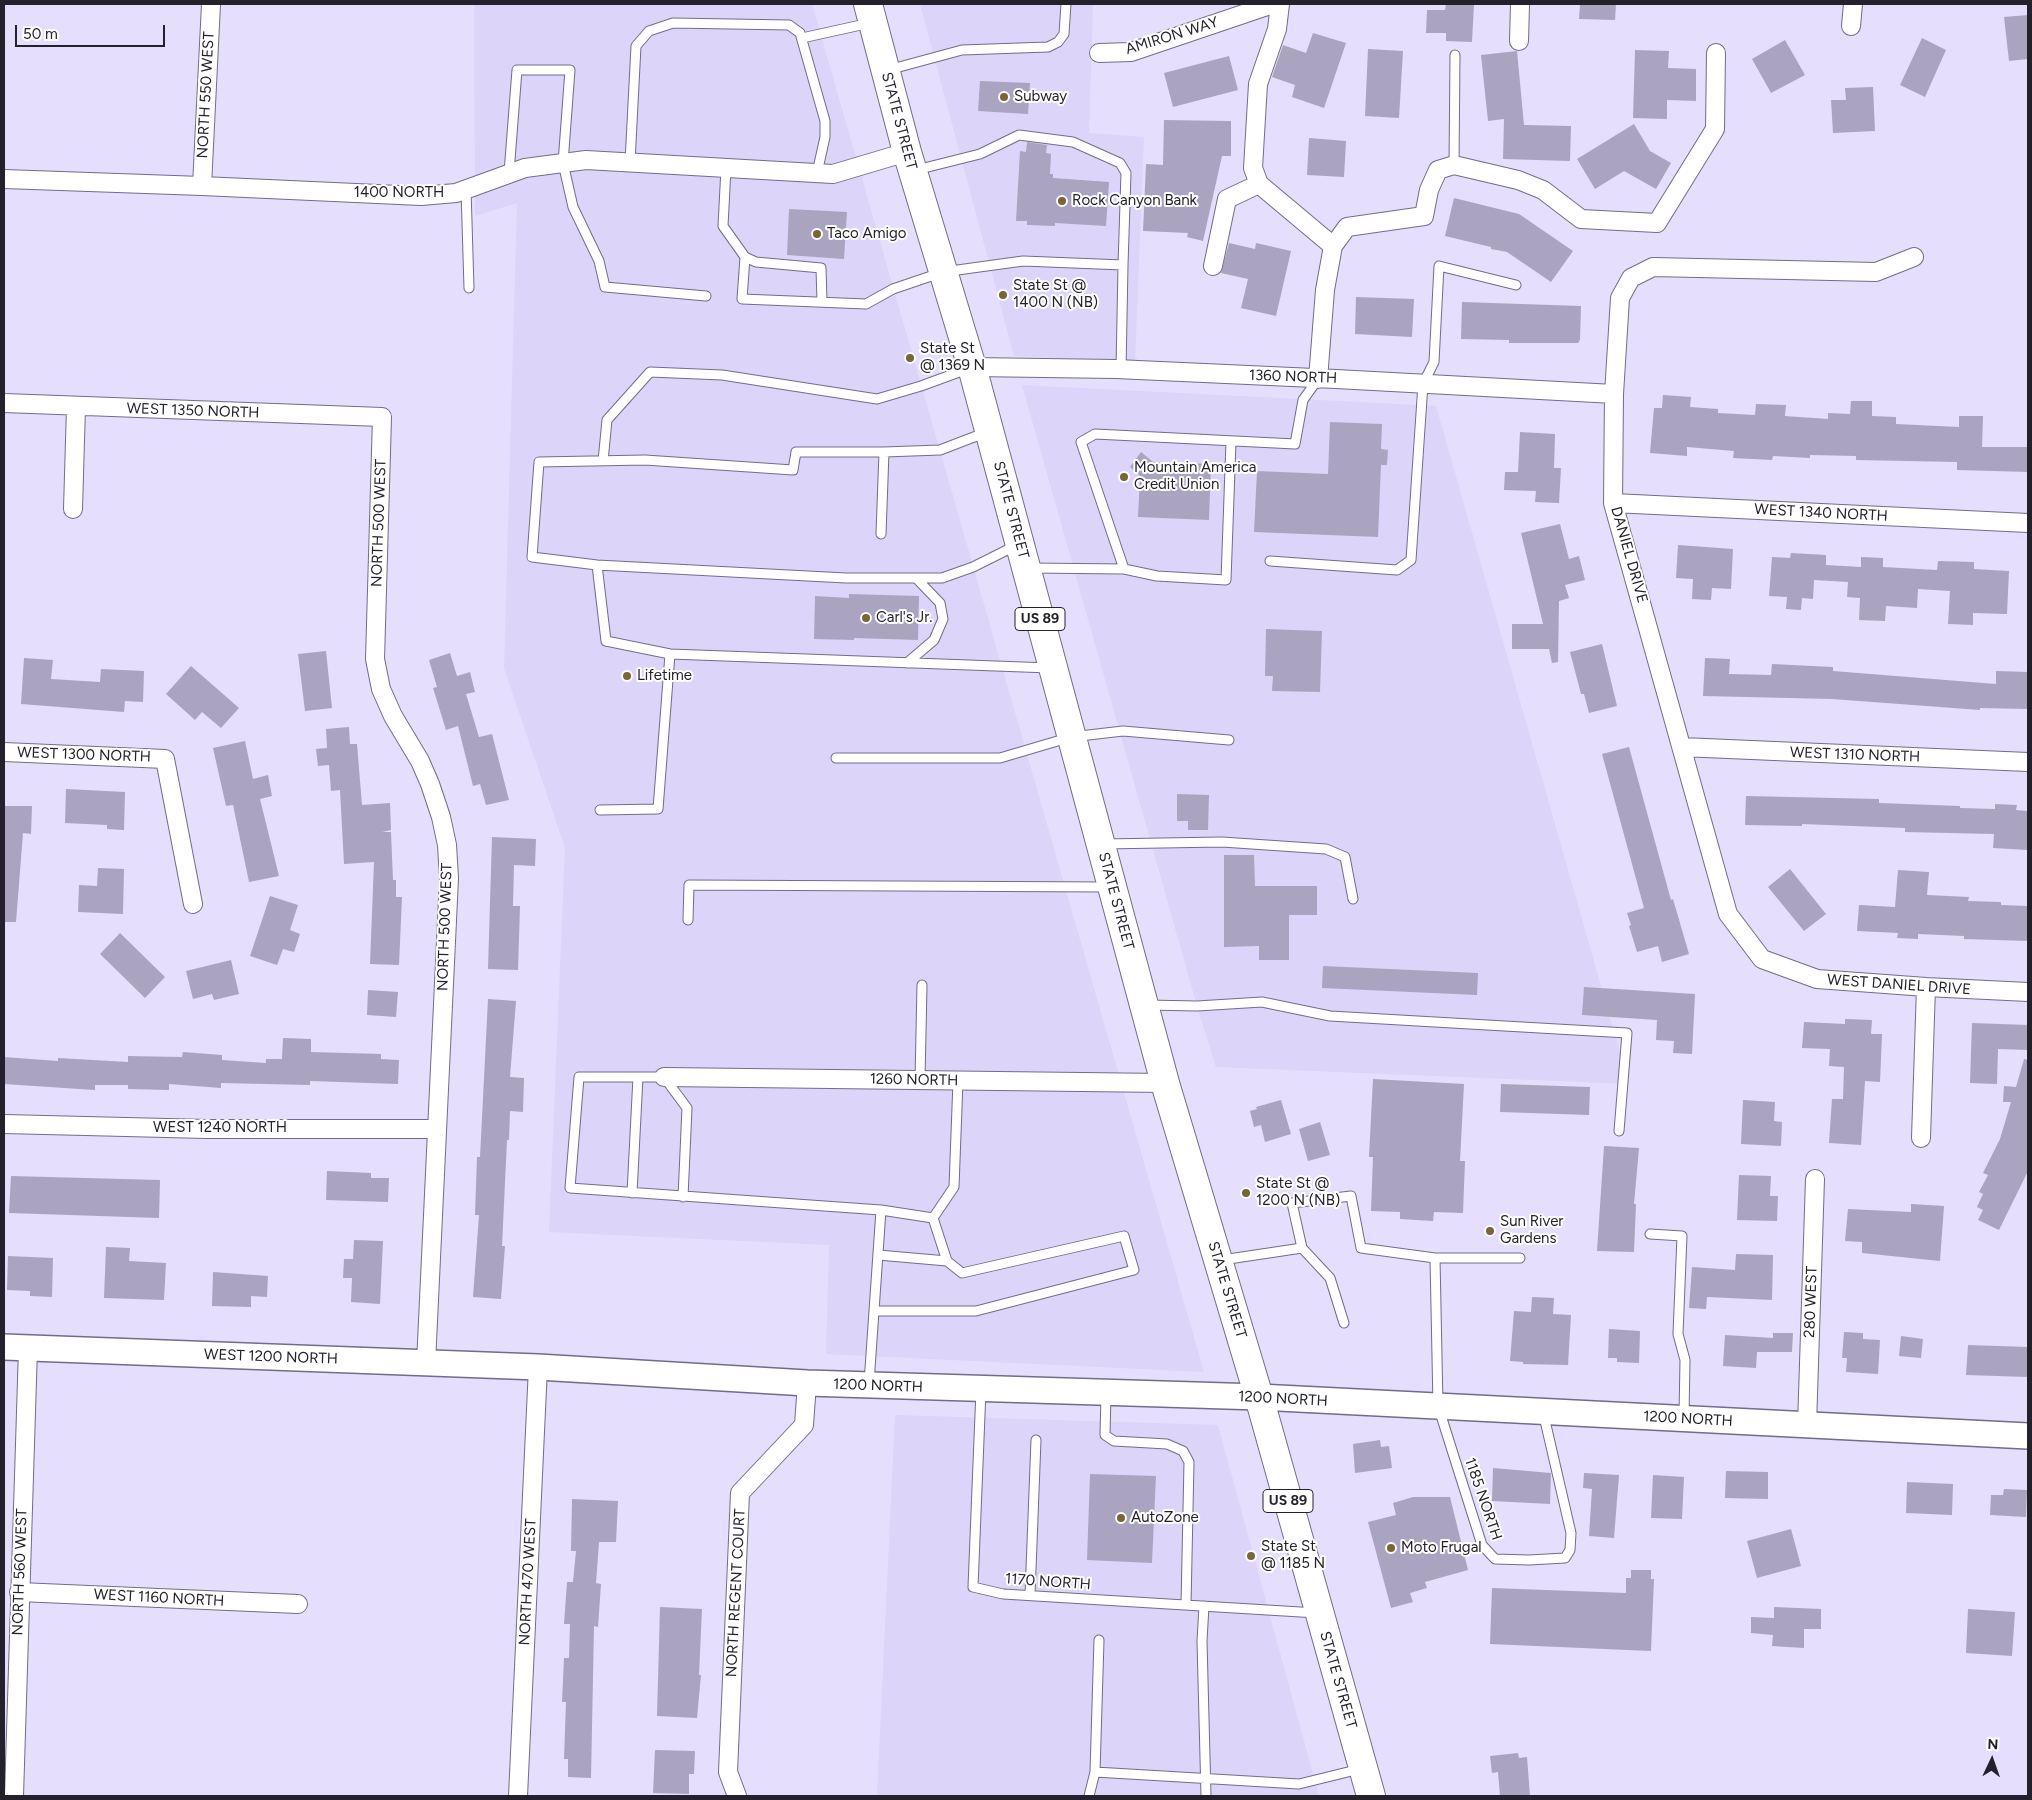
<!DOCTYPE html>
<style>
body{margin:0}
#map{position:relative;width:2032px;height:1800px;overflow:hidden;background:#e5defc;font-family:Figtree,sans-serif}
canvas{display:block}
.frame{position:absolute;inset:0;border:5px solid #24212c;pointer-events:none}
.north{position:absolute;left:1967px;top:1735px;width:50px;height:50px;-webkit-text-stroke:4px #fff;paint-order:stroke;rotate:3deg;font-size:14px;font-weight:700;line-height:20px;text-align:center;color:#24212c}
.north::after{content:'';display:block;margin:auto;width:18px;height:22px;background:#24212c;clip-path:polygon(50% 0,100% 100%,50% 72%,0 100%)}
.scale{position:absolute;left:15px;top:25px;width:150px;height:22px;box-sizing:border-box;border:2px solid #24212c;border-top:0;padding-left:6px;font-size:15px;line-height:18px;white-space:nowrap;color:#24212c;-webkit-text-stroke:4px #fff;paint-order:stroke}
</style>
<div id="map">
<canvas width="2032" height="1800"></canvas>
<div class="frame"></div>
<div class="north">N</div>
<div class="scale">50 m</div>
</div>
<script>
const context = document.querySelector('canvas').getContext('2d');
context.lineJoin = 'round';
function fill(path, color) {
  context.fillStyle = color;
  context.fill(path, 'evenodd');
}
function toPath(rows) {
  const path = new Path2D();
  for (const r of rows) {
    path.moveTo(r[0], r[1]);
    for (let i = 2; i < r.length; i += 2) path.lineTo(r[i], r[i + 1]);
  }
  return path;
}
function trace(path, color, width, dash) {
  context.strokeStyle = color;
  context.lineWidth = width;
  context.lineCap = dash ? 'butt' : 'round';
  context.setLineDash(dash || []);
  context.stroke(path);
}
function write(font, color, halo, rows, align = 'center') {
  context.font = font + ' Figtree,sans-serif';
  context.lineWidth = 4;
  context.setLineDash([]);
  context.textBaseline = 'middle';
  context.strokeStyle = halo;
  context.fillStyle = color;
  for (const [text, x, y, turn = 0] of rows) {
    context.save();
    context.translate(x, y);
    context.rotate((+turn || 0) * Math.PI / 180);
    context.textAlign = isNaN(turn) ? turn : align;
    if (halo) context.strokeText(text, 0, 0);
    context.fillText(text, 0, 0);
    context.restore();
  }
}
fill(toPath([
 [474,4,812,4,1204,1372,826,1354,829,1245,549,1232,565,848,504,668,517,203,475,216],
 [920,4,1093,4,1089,133,1144,137,1135,362,1014,356],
 [1022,385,1436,406,1629,1084,1216,1067,1197,1006],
 [895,1415,1218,1425,1319,1796,877,1796]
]), '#ddd4f9');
fill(toPath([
 [1446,4,1474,4,1472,42,1446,41,1446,33,1426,33,1427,10,1445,10],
 [1580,4,1616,4,1615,20,1579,19],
 [2028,15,2028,59,2009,61,2004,17],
 [1313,33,1346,43,1324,108,1292,97,1295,85,1272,77,1283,45,1306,53],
 [1922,38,1946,50,1925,97,1900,85],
 [1785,40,1805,75,1771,93,1752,59],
 [1368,49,1403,51,1399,118,1365,116],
 [1635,50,1669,51,1668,68,1696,69,1696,101,1667,100,1667,119,1633,118],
 [1517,51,1524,125,1571,126,1570,161,1503,159,1504,119,1488,121,1481,55],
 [1229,56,1238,90,1173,107,1164,73],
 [980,81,1030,83,1028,114,978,111],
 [1873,87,1875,131,1833,133,1831,100,1846,100,1845,88],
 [1164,120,1231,121,1231,156,1222,156,1203,241,1187,237,1188,233,1143,231,1146,164,1163,165],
 [1634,124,1650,151,1671,163,1656,189,1624,171,1595,189,1577,159],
 [1309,138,1346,141,1344,177,1307,175],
 [1027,142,1047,145,1046,153,1051,154,1050,174,1053,174,1053,178,1109,182,1106,226,1055,223,1055,226,1027,225,1027,221,1016,221,1020,151,1026,152],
 [1454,198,1519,214,1573,251,1551,282,1507,252,1491,249,1491,247,1445,236],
 [789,209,847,212,844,259,787,255],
 [1229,243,1255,249,1256,243,1291,251,1276,316,1241,308,1248,279,1221,273],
 [1356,297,1414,299,1412,337,1355,334],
 [1462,302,1581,306,1580,340,1578,343,1509,343,1509,340,1461,339],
 [1663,395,1691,397,1690,407,1718,409,1718,413,1755,415,1756,404,1786,405,1785,416,1828,419,1828,413,1850,414,1851,401,1872,401,1872,416,1896,417,1896,424,1959,427,1959,416,1983,416,1982,447,2028,447,2028,472,1957,470,1957,462,1856,460,1856,456,1810,455,1810,458,1773,456,1772,460,1733,458,1734,451,1687,447,1687,456,1650,453,1654,408,1662,408],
 [1330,422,1382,424,1381,449,1388,450,1387,465,1381,465,1378,537,1254,532,1257,471,1328,474],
 [1520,432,1555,434,1554,468,1561,468,1559,503,1535,502,1536,491,1504,490,1505,472,1518,472],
 [1141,452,1153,462,1211,464,1209,520,1138,517,1140,476,1130,467],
 [1560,524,1569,559,1579,556,1585,580,1565,585,1569,598,1559,601,1558,662,1552,663,1549,649,1512,649,1512,624,1543,624,1521,533],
 [1678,545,1733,549,1731,589,1712,588,1711,600,1692,599,1693,579,1676,578],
 [1791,553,1826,555,1826,565,1861,567,1861,557,1883,558,1883,567,1937,570,1938,561,1974,562,1974,569,2009,571,2007,614,1973,613,1973,625,1948,624,1950,591,1918,589,1917,608,1886,606,1885,621,1859,620,1860,598,1847,597,1848,582,1814,580,1813,599,1802,598,1801,610,1786,609,1787,597,1769,596,1772,557,1790,558],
 [849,594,919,596,918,640,854,638,854,640,814,639,815,596,849,598],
 [1266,629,1322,631,1320,692,1272,691,1273,676,1265,676],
 [1602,644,1617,706,1589,713,1584,694,1581,694,1570,652],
 [326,651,332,708,305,711,298,654],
 [450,653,457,676,470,672,475,692,466,694,479,737,492,734,509,800,486,805,480,784,473,786,458,726,446,730,433,688,437,687,429,660],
 [24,658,53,660,51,679,100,682,101,669,144,671,143,702,125,701,124,712,21,704],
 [1705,658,1730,659,1729,674,1771,675,1772,664,1833,667,1833,671,1996,684,1996,671,2028,672,2028,709,1980,708,1980,710,1832,699,1703,696],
 [191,666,239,708,221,728,202,712,195,720,166,694],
 [349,727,350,744,357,744,362,805,390,803,391,830,382,832,391,832,393,880,396,880,396,897,402,897,399,965,370,964,374,862,344,864,340,790,331,791,329,765,318,766,316,749,327,748,326,729],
 [245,741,253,779,268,775,272,796,260,799,279,876,249,882,233,805,226,806,213,748],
 [1629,747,1671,900,1673,899,1689,954,1662,962,1658,946,1637,952,1629,926,1631,925,1627,913,1644,908,1602,754],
 [66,789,125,792,124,830,107,829,107,825,65,823],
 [1177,794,1209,795,1208,830,1188,830,1188,821,1177,821],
 [1746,796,1879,799,1879,803,1960,806,1960,808,1995,809,1995,804,2017,805,2016,810,2028,811,2028,850,1993,848,1994,834,1905,832,1905,828,1802,824,1802,826,1745,825],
 [4,806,32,806,31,834,23,833,16,922,4,922],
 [492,837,536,839,535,866,514,865,513,906,520,906,518,970,488,969],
 [1224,855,1254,855,1255,886,1317,886,1317,915,1289,915,1289,960,1259,960,1259,946,1224,947],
 [98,868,124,869,123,914,78,912,79,885,97,886],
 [1790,869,1826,914,1804,931,1768,887],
 [1898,870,1929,872,1927,895,1969,897,1968,901,2001,902,2001,905,2028,906,2028,941,1964,939,1964,936,1918,934,1918,939,1897,938,1898,933,1857,931,1859,905,1895,907],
 [270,896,298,905,290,930,300,934,294,952,283,949,277,965,250,956],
 [120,933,165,977,145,998,100,954],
 [231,960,239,994,214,1000,212,994,193,999,186,971],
 [1323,966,1478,973,1477,995,1322,988],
 [1584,987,1695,994,1692,1054,1673,1053,1674,1041,1656,1040,1657,1020,1582,1015],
 [368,990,398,992,396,1017,367,1015],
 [488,999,516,1001,510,1077,524,1078,523,1112,510,1111,509,1140,507,1140,502,1246,505,1246,501,1299,473,1297,479,1215,475,1215,477,1157,480,1157],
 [1845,1019,1872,1020,1871,1034,1882,1034,1880,1082,1865,1081,1861,1145,1829,1143,1832,1099,1843,1099,1844,1067,1829,1066,1830,1049,1802,1048,1804,1022,1845,1024],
 [1972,1023,2028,1025,2028,1050,1998,1049,1997,1084,1970,1083],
 [283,1038,311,1039,311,1052,381,1054,381,1059,399,1060,398,1084,310,1081,310,1085,221,1083,221,1088,169,1084,169,1090,128,1089,128,1085,95,1085,95,1090,4,1084,4,1057,58,1061,58,1058,128,1062,128,1056,182,1057,183,1052,222,1055,222,1060,266,1063,266,1059,282,1059],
 [2024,1059,2028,1060,2028,1171,1999,1230,1978,1220,1983,1210,1977,1207,1983,1194,1979,1192,1988,1175,1983,1173,2000,1139,2011,1102,2003,1102,2004,1086,2016,1087],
 [1373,1079,1464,1084,1460,1161,1465,1161,1463,1213,1434,1212,1433,1221,1400,1219,1400,1212,1371,1211,1373,1157,1369,1157],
 [1501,1084,1590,1087,1589,1115,1500,1112],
 [1281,1100,1291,1134,1265,1142,1261,1125,1254,1127,1250,1111,1257,1109,1256,1107],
 [1743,1100,1775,1102,1774,1121,1782,1122,1781,1146,1741,1144],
 [1320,1122,1330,1155,1308,1161,1299,1129],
 [1604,1146,1639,1148,1634,1204,1636,1204,1634,1252,1597,1251],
 [327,1171,371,1173,371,1178,389,1178,388,1202,326,1200],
 [1739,1175,1771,1176,1770,1196,1778,1196,1777,1221,1737,1220],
 [11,1176,160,1180,159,1218,9,1213],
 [1911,1204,1944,1206,1940,1261,1862,1253,1862,1242,1845,1241,1848,1209,1911,1212],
 [354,1240,383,1241,380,1304,351,1302,352,1278,343,1278,344,1259,353,1259],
 [106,1247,130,1248,129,1261,166,1263,164,1300,104,1298],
 [1736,1254,1773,1255,1772,1300,1707,1297,1706,1309,1689,1308,1692,1267,1735,1270],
 [8,1256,53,1258,52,1297,30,1296,30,1291,7,1290],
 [213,1272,268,1276,267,1297,251,1296,251,1307,212,1306],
 [1532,1297,1554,1298,1553,1314,1571,1315,1568,1365,1523,1364,1523,1362,1510,1361,1514,1311,1531,1312],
 [1609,1329,1640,1331,1639,1363,1617,1362,1617,1358,1608,1358],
 [1844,1332,1863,1333,1863,1339,1880,1340,1878,1374,1846,1372,1847,1358,1842,1358],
 [1773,1333,1793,1333,1792,1352,1757,1352,1756,1368,1723,1366,1725,1335,1773,1338],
 [1901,1336,1923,1339,1921,1358,1899,1356],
 [1968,1345,2028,1347,2028,1377,1966,1375],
 [1380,1440,1381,1447,1389,1446,1392,1468,1355,1473,1353,1444],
 [1493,1468,1551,1473,1550,1504,1492,1501],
 [1726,1471,1768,1472,1768,1499,1725,1498],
 [1584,1473,1619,1475,1614,1538,1589,1536,1592,1489,1583,1488],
 [1090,1474,1156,1476,1152,1563,1087,1560],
 [1653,1475,1684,1477,1682,1519,1651,1518],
 [1907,1482,1953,1484,1952,1515,1906,1513],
 [2004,1489,2027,1490,2026,1517,1990,1515,1991,1495,2003,1495],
 [1413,1497,1450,1497,1468,1570,1425,1582,1427,1588,1410,1593,1413,1602,1391,1608,1368,1522,1396,1515,1393,1503],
 [572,1499,618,1501,616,1542,599,1542,596,1583,601,1584,598,1627,594,1626,591,1778,568,1777,568,1759,564,1759,566,1702,562,1702,564,1658,569,1658,570,1624,564,1624,567,1582,573,1582,576,1551,571,1551],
 [1791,1529,1801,1566,1757,1578,1747,1541],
 [1631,1570,1651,1570,1651,1579,1654,1579,1651,1651,1490,1644,1492,1588,1626,1593,1626,1578,1631,1578],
 [660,1607,702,1609,699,1675,701,1675,697,1718,657,1716],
 [1774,1607,1821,1609,1821,1629,1804,1629,1804,1648,1772,1646,1773,1635,1751,1633,1751,1617,1774,1618],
 [1968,1609,2015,1612,2012,1656,1966,1653],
 [655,1750,695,1751,694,1774,689,1774,689,1794,653,1793],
 [1518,1753,1519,1758,1527,1757,1530,1796,1500,1796,1498,1772,1492,1773,1490,1756]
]), '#aba4c0');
const lane = toPath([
 [802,38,870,23],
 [888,70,962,50,1048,47,1058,42,1064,34,1066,4],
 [630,162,636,46,649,31,673,23,789,25,800,33,825,121,825,137,817,173],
 [1454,165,1455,55],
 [726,168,723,226,745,257,742,299,866,304,893,289,943,272,1023,261,1123,265,1121,370],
 [916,170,980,154,1019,135,1073,142,1120,163,1126,173,1123,265],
 [509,173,517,70,570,70,563,163,573,207,599,261,605,287,706,296],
 [466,189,469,288],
 [745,257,756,262,821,268,822,302],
 [987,432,940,450,884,452,796,452,793,470,645,460,539,462,532,557,597,565,846,578,942,578,973,567,1017,545],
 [603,461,607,420,650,372,722,375,877,399,921,386,970,368],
 [881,534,884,452],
 [1270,561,1397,570,1411,560,1423,384,1434,362,1439,266,1516,285],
 [597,565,606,641,670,654,1050,668],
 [1030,568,1124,569,1081,442,1095,434,1295,444,1303,400,1318,379],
 [1124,569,1157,576,1226,580,1231,441],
 [907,663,934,640,943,619,940,603,916,578],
 [836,758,1000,758,1071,737,1123,731,1229,740],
 [600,810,658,809,670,654],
 [1103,844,1222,842,1326,849,1345,857,1353,899],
 [688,920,689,885,1109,887],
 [1146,1005,1197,1006,1262,1002,1330,1016,1627,1033,1619,1131],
 [638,1077,579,1077,570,1188,881,1210,869,1383],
 [920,1080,922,985],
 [632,1193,638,1077,664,1077,687,1108,683,1197],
 [881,1210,933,1218,954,1187,958,1081],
 [933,1218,947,1261],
 [1650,1234,1682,1236,1678,1334,1685,1360,1684,1416],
 [1302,1248,1330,1278,1344,1323],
 [1435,1258,1520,1258],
 [1222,1260,1302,1248,1292,1203,1351,1196,1361,1248,1435,1258,1438,1406,1482,1545,1495,1559,1529,1560,1565,1558,1570,1550,1571,1533,1543,1412],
 [875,1311,976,1311,1134,1270,1124,1236,962,1273,947,1261,878,1255],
 [981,1390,973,1587,1003,1594,1317,1613],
 [1106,1395,1105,1435,1114,1441,1167,1444,1183,1451,1189,1462,1186,1605],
 [1030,1595,1036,1440],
 [1204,1606,1202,1641,1206,1796],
 [1099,1640,1095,1772,1299,1784,1360,1769],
 [1089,1796,1095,1772]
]);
const street = toPath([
 [1280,4,1277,29,1258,84,1253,168,1259,184,1333,246],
 [1851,26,1853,4],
 [1519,41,1520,4],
 [1099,53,1131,52,1273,4],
 [4,179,202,186,421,196,456,193,525,168,586,160,833,174,907,152],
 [202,186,211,4],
 [1914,257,1876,272,1653,267,1631,278,1620,298,1614,394,1613,503,1728,914,1762,959,1817,979,1926,987,2028,992],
 [1213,266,1227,199,1259,184],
 [972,367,1116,369,1336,379,1614,394],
 [1318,379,1325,290,1333,246,1347,227,1424,216,1429,190,1438,170,1454,165,1518,180,1543,190,1581,219,1657,223,1715,129,1716,53],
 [4,403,382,417,375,659,381,689,393,716,420,761,430,784,441,817,447,845,449,878,426,1363],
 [1613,503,2028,523],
 [73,509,76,407],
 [1682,747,2028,762],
 [4,752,165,759,193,904],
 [664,1077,1165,1083],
 [4,1124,207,1129,436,1129],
 [1921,1138,1926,987],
 [1807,1425,1815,1179],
 [19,1592,298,1604],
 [14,1796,28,1348],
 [518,1796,538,1367],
 [737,1796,728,1772,740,1493,804,1425,807,1383]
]);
const secondary = toPath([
 [4,1347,538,1367,807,1383,1259,1397,2028,1436]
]);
const primary = toPath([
 [868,4,907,152,972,367,1165,1083,1259,1397,1371,1796]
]);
trace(lane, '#736c87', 11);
trace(street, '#736c87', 20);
trace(secondary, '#736c87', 28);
trace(primary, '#736c87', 30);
trace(lane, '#fff', 9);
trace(street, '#fff', 18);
trace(secondary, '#fff', 25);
trace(primary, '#fff', 28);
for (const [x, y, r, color] of [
 [1004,97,5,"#7a6535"],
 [1062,201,5,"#7a6535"],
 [817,234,5,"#7a6535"],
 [1003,295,5,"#7a6535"],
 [910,358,5,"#7a6535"],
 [1124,477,5,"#7a6535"],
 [866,618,5,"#7a6535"],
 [627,676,5,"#7a6535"],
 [1246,1193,5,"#7a6535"],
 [1490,1231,5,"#7a6535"],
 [1121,1518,5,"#7a6535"],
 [1391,1548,5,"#7a6535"],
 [1251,1556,5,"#7a6535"]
]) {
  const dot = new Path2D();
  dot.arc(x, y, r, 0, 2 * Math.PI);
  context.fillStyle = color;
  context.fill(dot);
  trace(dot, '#fff', 2);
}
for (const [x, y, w] of [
 [1040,619,50],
 [1288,1501,50]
]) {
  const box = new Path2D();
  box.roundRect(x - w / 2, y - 11.5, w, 23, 4);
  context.fillStyle = '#fff';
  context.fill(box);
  trace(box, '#24212c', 1);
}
write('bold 14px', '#24212c', null, [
 ["US 89",1040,619],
 ["US 89",1288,1501]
]);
write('15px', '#24212c', '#fff', [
 ["AMIRON WAY",1172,36,-17],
 ["NORTH 550 WEST",206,95,-87],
 ["STATE STREET",899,121,75],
 ["1400 NORTH",399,193],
 ["1360 NORTH",1293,377,2],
 ["WEST 1350 NORTH",193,411,2],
 ["STATE STREET",1011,510,75],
 ["WEST 1340 NORTH",1821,513,3],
 ["NORTH 500 WEST",379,523,-88],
 ["DANIEL DRIVE",1629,555,74],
 ["WEST 1300 NORTH",84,755,2],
 ["WEST 1310 NORTH",1855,755,2],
 ["STATE STREET",1116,901,75],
 ["NORTH 500 WEST",445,927,-88],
 ["WEST DANIEL DRIVE",1899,985,4],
 ["1260 NORTH",914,1080,1],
 ["WEST 1240 NORTH",220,1128],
 ["STATE STREET",1227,1290,73],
 ["280 WEST",1811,1302,-88],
 ["WEST 1200 NORTH",271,1357,2],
 ["1200 NORTH",878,1386,2],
 ["1200 NORTH",1283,1399,3],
 ["1200 NORTH",1688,1419,3],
 ["1185 NORTH",1483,1499,71],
 ["NORTH 560 WEST",20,1572,-88],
 ["NORTH 470 WEST",528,1582,-87],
 ["1170 NORTH",1048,1582,4],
 ["NORTH REGENT COURT",736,1593,-87],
 ["WEST 1160 NORTH",159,1598,3],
 ["STATE STREET",1338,1680,74]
]);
write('15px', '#24212c', '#fff', [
 ["Subway",1014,97],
 ["Rock Canyon Bank",1072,201],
 ["Taco Amigo",827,234],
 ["State St @",1013,286],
 ["1400 N (NB)",1013,303],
 ["State St",920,349],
 ["@ 1369 N",920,366],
 ["Mountain America",1134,468],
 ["Credit Union",1134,485],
 ["Carl's Jr.",876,618],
 ["Lifetime",637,676],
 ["State St @",1256,1184],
 ["1200 N (NB)",1256,1201],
 ["Sun River",1500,1222],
 ["Gardens",1500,1239],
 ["AutoZone",1131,1518],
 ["State St",1261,1547],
 ["@ 1185 N",1261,1564],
 ["Moto Frugal",1401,1548]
], 'left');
</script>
